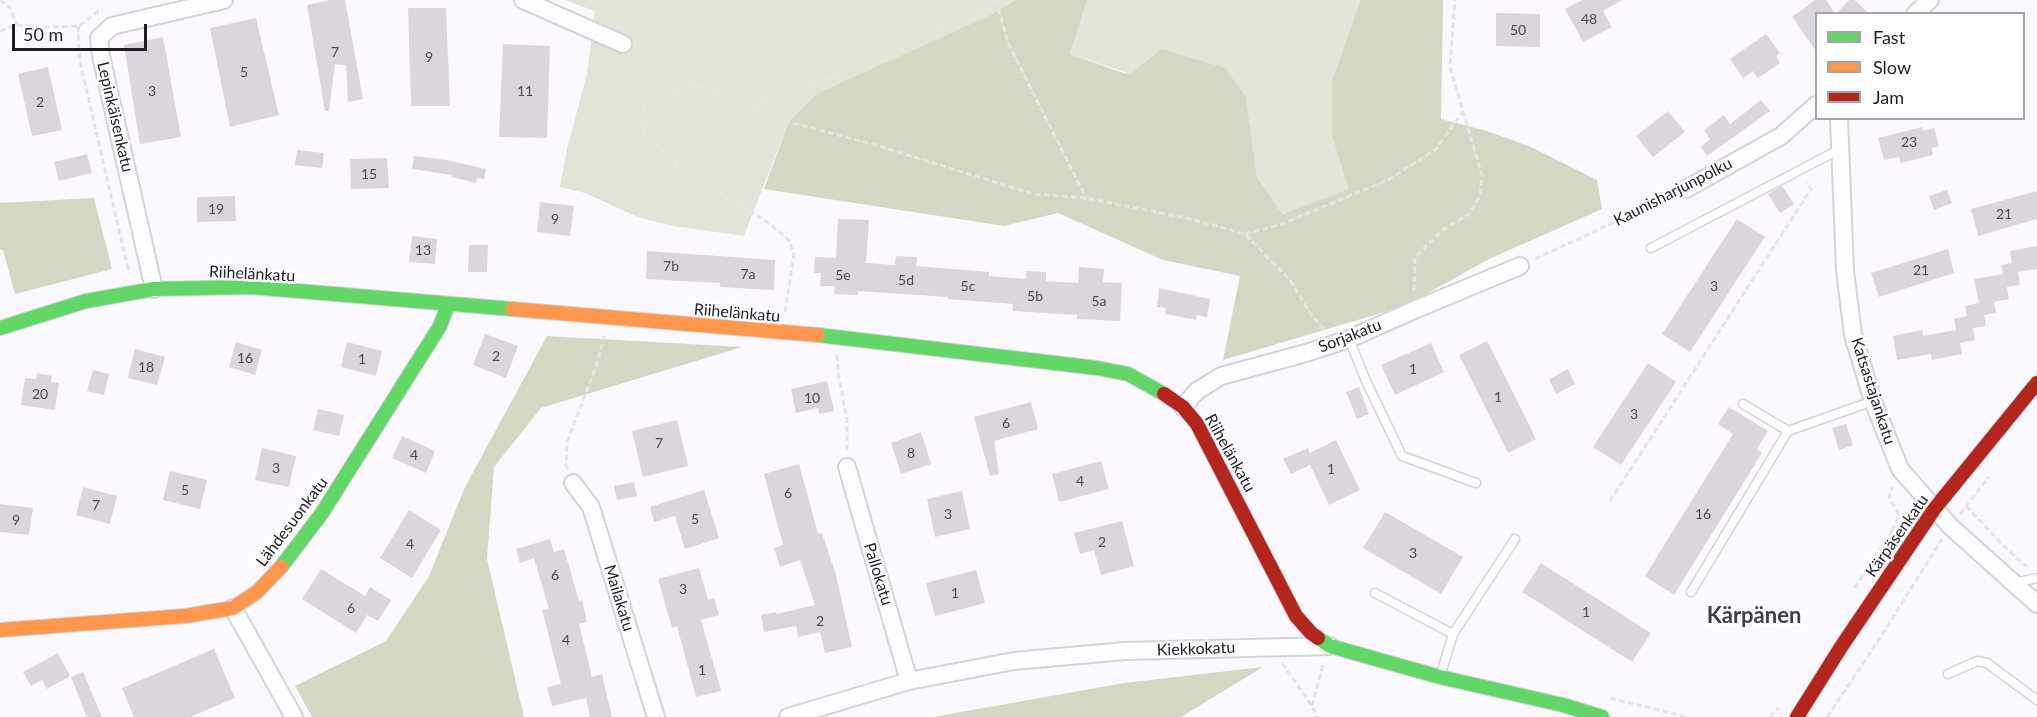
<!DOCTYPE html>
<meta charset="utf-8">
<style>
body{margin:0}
#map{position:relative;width:2037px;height:717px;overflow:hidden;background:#fbf9fd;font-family:Lato,sans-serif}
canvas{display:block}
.legend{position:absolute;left:1815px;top:12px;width:210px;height:108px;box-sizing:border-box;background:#fff;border:2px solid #a5a4a8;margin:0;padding:8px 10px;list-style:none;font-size:18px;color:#1f1c25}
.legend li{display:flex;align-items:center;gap:12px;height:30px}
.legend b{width:30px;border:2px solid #a5a4a8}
.scale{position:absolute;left:12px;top:24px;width:135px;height:27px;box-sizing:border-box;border:3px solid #1f1c25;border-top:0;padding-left:8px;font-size:18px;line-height:21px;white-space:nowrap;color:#1f1c25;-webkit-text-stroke:4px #fff;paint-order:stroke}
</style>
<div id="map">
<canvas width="2037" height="717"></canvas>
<ul class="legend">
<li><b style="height:8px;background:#63d668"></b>Fast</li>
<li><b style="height:8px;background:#ff974d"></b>Slow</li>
<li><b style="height:8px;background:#b3261e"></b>Jam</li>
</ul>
<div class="scale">50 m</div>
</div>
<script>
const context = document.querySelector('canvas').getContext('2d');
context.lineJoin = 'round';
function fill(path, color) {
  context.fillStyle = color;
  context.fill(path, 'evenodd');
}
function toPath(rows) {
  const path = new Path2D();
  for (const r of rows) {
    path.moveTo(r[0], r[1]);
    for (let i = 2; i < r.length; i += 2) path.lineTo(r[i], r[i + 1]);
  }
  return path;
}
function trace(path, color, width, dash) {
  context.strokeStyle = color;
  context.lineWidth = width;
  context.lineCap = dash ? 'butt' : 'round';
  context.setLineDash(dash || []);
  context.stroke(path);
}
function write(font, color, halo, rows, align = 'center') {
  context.font = font + ' Lato,sans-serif';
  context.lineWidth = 5;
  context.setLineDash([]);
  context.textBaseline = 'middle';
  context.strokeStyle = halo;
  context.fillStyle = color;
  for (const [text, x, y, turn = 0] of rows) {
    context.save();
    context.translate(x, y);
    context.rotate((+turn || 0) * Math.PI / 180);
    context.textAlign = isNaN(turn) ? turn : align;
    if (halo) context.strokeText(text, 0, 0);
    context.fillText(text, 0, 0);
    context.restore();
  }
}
fill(toPath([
 [564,0,1016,0,986,17,818,93,789,121,744,236,673,226,638,217,585,193,560,187,567,149,587,74,595,11],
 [1087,0,1361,0,1332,136,1350,189,1281,214,1257,177,1246,97,1161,49,1130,74,1070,54]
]), '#e1e4d7');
fill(toPath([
 [1016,0,1087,0,1070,54,1123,73,1130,74,1161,49,1225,68,1246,97,1257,177,1282,214,1349,189,1332,136,1332,81,1361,0,1443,0,1441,119,1487,131,1531,147,1597,180,1602,209,1489,259,1405,306,1223,360,1240,276,1163,260,1058,213,1004,226,764,189,789,121,818,93,986,17],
 [94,198,112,269,15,294,3,250,0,250,0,203],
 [547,336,742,347,541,408,494,467,487,559,524,717,312,717,295,686,386,641,429,576,465,487],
 [1263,667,1181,717,933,717,1124,683]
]), '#d3d7c4');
fill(toPath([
 [330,0,345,0,363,99,348,102,346,65,335,64,329,111,325,111,307,5],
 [1582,0,1622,0,1603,11,1612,27,1583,42,1565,9],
 [1815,0,1826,0,1835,14,1816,14,1816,51,1792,17],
 [1849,0,1855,0,1869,14,1836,14],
 [408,8,446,8,450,106,411,106],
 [1496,13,1540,14,1540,47,1496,46],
 [256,18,279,115,230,127,210,28],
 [1766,34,1780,53,1776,56,1780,63,1758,78,1753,71,1743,78,1730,59],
 [163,37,181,137,140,144,124,45],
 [503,44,550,46,547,138,499,137],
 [48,67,62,130,32,136,18,74],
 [1761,100,1770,111,1707,156,1701,147,1710,139,1704,130,1724,115,1730,124],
 [1668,111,1685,132,1653,157,1636,136],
 [1922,127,1923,131,1934,128,1939,146,1932,148,1933,155,1901,163,1899,157,1884,160,1878,138],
 [297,150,324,153,322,168,295,165],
 [87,154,92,173,59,181,54,162],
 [414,156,447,160,486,169,484,179,477,178,476,183,451,177,452,175,412,169],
 [387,158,389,188,351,189,350,159],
 [1782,186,1794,204,1780,213,1768,194],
 [1947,190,1952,203,1934,210,1929,196],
 [2037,191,2037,219,1978,236,1971,209],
 [235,196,236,221,197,222,197,197],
 [540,202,574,206,570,236,537,232],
 [838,219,869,220,866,263,895,265,896,256,917,257,916,266,989,272,989,276,1026,279,1026,271,1046,272,1046,281,1078,283,1079,267,1104,269,1103,282,1122,283,1120,321,1077,319,1077,315,1013,311,1013,304,948,299,948,297,858,291,858,295,834,294,835,286,820,286,821,273,814,273,815,257,836,258],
 [1737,219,1765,237,1690,352,1662,334],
 [412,236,437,239,435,264,409,262],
 [469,245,488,245,487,272,468,272],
 [2037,246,2037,269,2018,272,2020,285,2007,287,2009,299,1994,302,1996,313,1984,315,1986,326,1973,328,1975,340,1960,343,1962,354,1932,360,1931,354,1897,360,1893,336,1922,330,1923,336,1956,330,1954,319,1967,316,1965,306,1979,303,1974,279,2003,274,2001,265,2012,263,2010,251],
 [1948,249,1954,273,1879,297,1871,273],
 [647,251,775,260,774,290,720,287,720,283,646,279],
 [1159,288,1210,299,1207,317,1197,315,1196,320,1165,314,1166,308,1157,307],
 [485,334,518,346,506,378,473,365],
 [1487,341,1536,439,1508,453,1459,355],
 [236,342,262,350,255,375,229,367],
 [347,342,382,351,376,376,341,367],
 [1431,343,1444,372,1395,395,1381,365],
 [135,349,165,357,157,385,128,378],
 [1648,363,1676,382,1621,465,1593,447],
 [1568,369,1575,384,1556,394,1549,379],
 [93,370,109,374,104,395,87,391],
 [37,373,52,376,51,382,59,383,55,410,21,405,25,378,36,379],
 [827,381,834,411,819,414,818,408,796,413,791,389],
 [1359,387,1369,414,1357,419,1346,392],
 [1031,402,1038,429,994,441,999,474,990,476,974,417],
 [1729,407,1768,431,1757,449,1762,453,1674,595,1645,576,1733,434,1718,424],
 [318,409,344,415,339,436,313,430],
 [677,420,688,466,643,477,632,431],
 [1846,424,1853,445,1839,450,1832,428],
 [921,432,931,464,901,474,891,443],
 [402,436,435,451,426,473,392,458],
 [1336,440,1360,490,1329,505,1310,465,1291,474,1283,459,1308,448,1310,453],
 [262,448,296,456,289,487,255,480],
 [1101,461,1109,489,1059,502,1052,474],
 [799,464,818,534,822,533,836,575,852,647,825,653,820,632,798,637,796,626,764,632,761,615,776,612,777,614,815,605,800,560,780,567,774,548,783,545,764,474],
 [170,471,207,480,200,509,163,500],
 [634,482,637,496,617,500,614,486],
 [83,487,117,496,110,524,76,515],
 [704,490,719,538,685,549,675,516,654,522,650,507],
 [962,491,970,529,935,537,927,499],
 [0,504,33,508,29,535,0,532],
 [409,510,441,530,412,578,380,558],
 [1385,512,1463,557,1441,594,1363,548],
 [1122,521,1134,566,1101,575,1094,550,1080,554,1074,533],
 [550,539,554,552,564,549,579,601,582,600,587,622,579,624,592,677,602,674,612,717,590,717,586,698,552,706,547,687,561,684,542,610,549,609,534,558,520,563,516,549],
 [1541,563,1651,633,1632,662,1522,592],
 [699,568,708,600,714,598,719,615,701,620,721,691,696,697,677,626,672,628,658,579],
 [321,569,365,596,370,587,391,600,378,621,367,615,356,633,302,599],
 [976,570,985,603,935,616,926,583],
 [214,649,235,698,190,717,134,717,122,688],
 [58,653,70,676,47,689,42,680,31,686,23,672],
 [83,672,102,717,87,717,71,677]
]), '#dbd6dd');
const lane = toPath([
 [1651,248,1840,149],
 [1349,339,1366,381,1402,456,1476,483],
 [1743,404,1788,431],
 [2014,583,2037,578],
 [1691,592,1788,431,1873,401],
 [1375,593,1453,634],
 [1948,674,1977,661,1987,663,2037,700],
 [1440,677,1453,634,1515,539]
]);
const street = toPath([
 [523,0,623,44],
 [1915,14,1930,0],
 [1839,118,1845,270,1853,335,1873,401,1900,469,1950,526,2037,604],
 [1686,189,1781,136,1816,105],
 [154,289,101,56,99,38,112,26,224,0],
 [1183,407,1197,391,1221,376,1306,353,1349,339,1414,310,1520,266],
 [847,467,909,681],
 [573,483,591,507,656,717],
 [233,608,294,717],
 [788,717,909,681,1014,661,1125,651,1330,646]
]);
const fast = toPath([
 [0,328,86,301,154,289,251,287,512,309],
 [818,335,1097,368,1128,374,1164,394],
 [281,567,322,513,440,326,448,305],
 [1318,638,1330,646,1440,677,1563,705,1602,717]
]);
const slow = toPath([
 [512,309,818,335],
 [0,630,185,616,233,608,257,592,281,567]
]);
const jam = toPath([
 [1164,394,1183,407,1197,424,1296,616,1311,633,1318,638],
 [1797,717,1841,647,1935,508,2037,383]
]);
trace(lane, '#d5d3da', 11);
trace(street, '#d5d3da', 20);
trace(fast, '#d5d3da', 16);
trace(slow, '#d5d3da', 16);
trace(jam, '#d5d3da', 16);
trace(toPath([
 [0,0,10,8,17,25],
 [996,0,1008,43,1086,198],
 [79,26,78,33,80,62,129,273],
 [0,31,17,25,41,27,79,26,97,12,103,10],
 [635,56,696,85],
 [752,106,770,117,865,142,1033,194,1086,198,1191,219,1245,234,1290,280,1312,316,1325,330],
 [1245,234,1282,224,1388,180,1436,149,1463,111],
 [1535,259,1671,196],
 [1414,291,1415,257,1444,229,1469,214,1480,196,1482,176,1450,67,1455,0],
 [785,312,794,254,788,239,763,219,685,172,646,135,639,113,648,101,698,86,752,106,828,79,1000,0],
 [837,355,838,372,847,420,847,450],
 [568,469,566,465,567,442,597,364,604,336],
 [1610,501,1811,189,1807,182],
 [1966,506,2006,548,2026,566],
 [1960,514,1989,477],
 [1892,531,1899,515,1889,497,1892,487],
 [1855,588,1892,531,1895,533],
 [1282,663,1312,706,1317,717],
 [1610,698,1687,717],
 [1312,706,1323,664],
 [1770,717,1779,707],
 [1827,717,1878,641,1942,539]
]), '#e6e5e6', 3, [6, 3]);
trace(lane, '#fefeff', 8);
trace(street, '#fefeff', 16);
trace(fast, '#63d668', 14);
trace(slow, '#ff974d', 14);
trace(jam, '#b3261e', 14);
write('14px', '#4e4a53', null, [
 ["48",1589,19],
 ["50",1518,30],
 ["7",335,52],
 ["9",429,57],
 ["5",244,72],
 ["3",152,91],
 ["11",525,91],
 ["2",40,102],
 ["23",1909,142],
 ["15",369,174],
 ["19",216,209],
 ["21",2004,214],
 ["9",555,219],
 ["13",423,250],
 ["7b",671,266],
 ["21",1921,270],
 ["7a",748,274],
 ["5e",843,275],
 ["5d",906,280],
 ["5c",968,286],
 ["3",1714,286],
 ["5b",1035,296],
 ["5a",1099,301],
 ["2",496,356],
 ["16",245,358],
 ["1",362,359],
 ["18",146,367],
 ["1",1413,369],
 ["20",40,394],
 ["1",1498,397],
 ["10",812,398],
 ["3",1634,414],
 ["6",1006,423],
 ["7",659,443],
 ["8",911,453],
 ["4",414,455],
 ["3",276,468],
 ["1",1331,469],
 ["4",1080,481],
 ["5",185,490],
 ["6",788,493],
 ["7",96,505],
 ["3",948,514],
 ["16",1703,514],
 ["5",695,519],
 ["9",16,520],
 ["2",1102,542],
 ["4",410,544],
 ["3",1413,553],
 ["6",555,575],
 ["3",683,589],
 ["1",955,593],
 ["6",351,608],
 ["1",1586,612],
 ["2",820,621],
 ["4",566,640],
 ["1",702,670]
]);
write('16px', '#1f1c25', '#fff', [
 ["Lepinkäisenkatu",115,117,77],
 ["Kaunisharjunpolku",1673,192,-27],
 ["Riihelänkatu",252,274,3],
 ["Riihelänkatu",737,313,5],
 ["Sorjakatu",1350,336,-21],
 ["Katsastajankatu",1873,391,72],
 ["Riihelänkatu",1230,453,61],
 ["Lähdesuonkatu",292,522,-53],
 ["Kärpäsenkatu",1897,536,-55],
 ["Pallokatu",878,574,73],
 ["Mailakatu",619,598,73],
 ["Kiekkokatu",1196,649,-2]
]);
write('bold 22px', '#423b50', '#fff', [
 ["Kärpänen",1754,616]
]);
</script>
